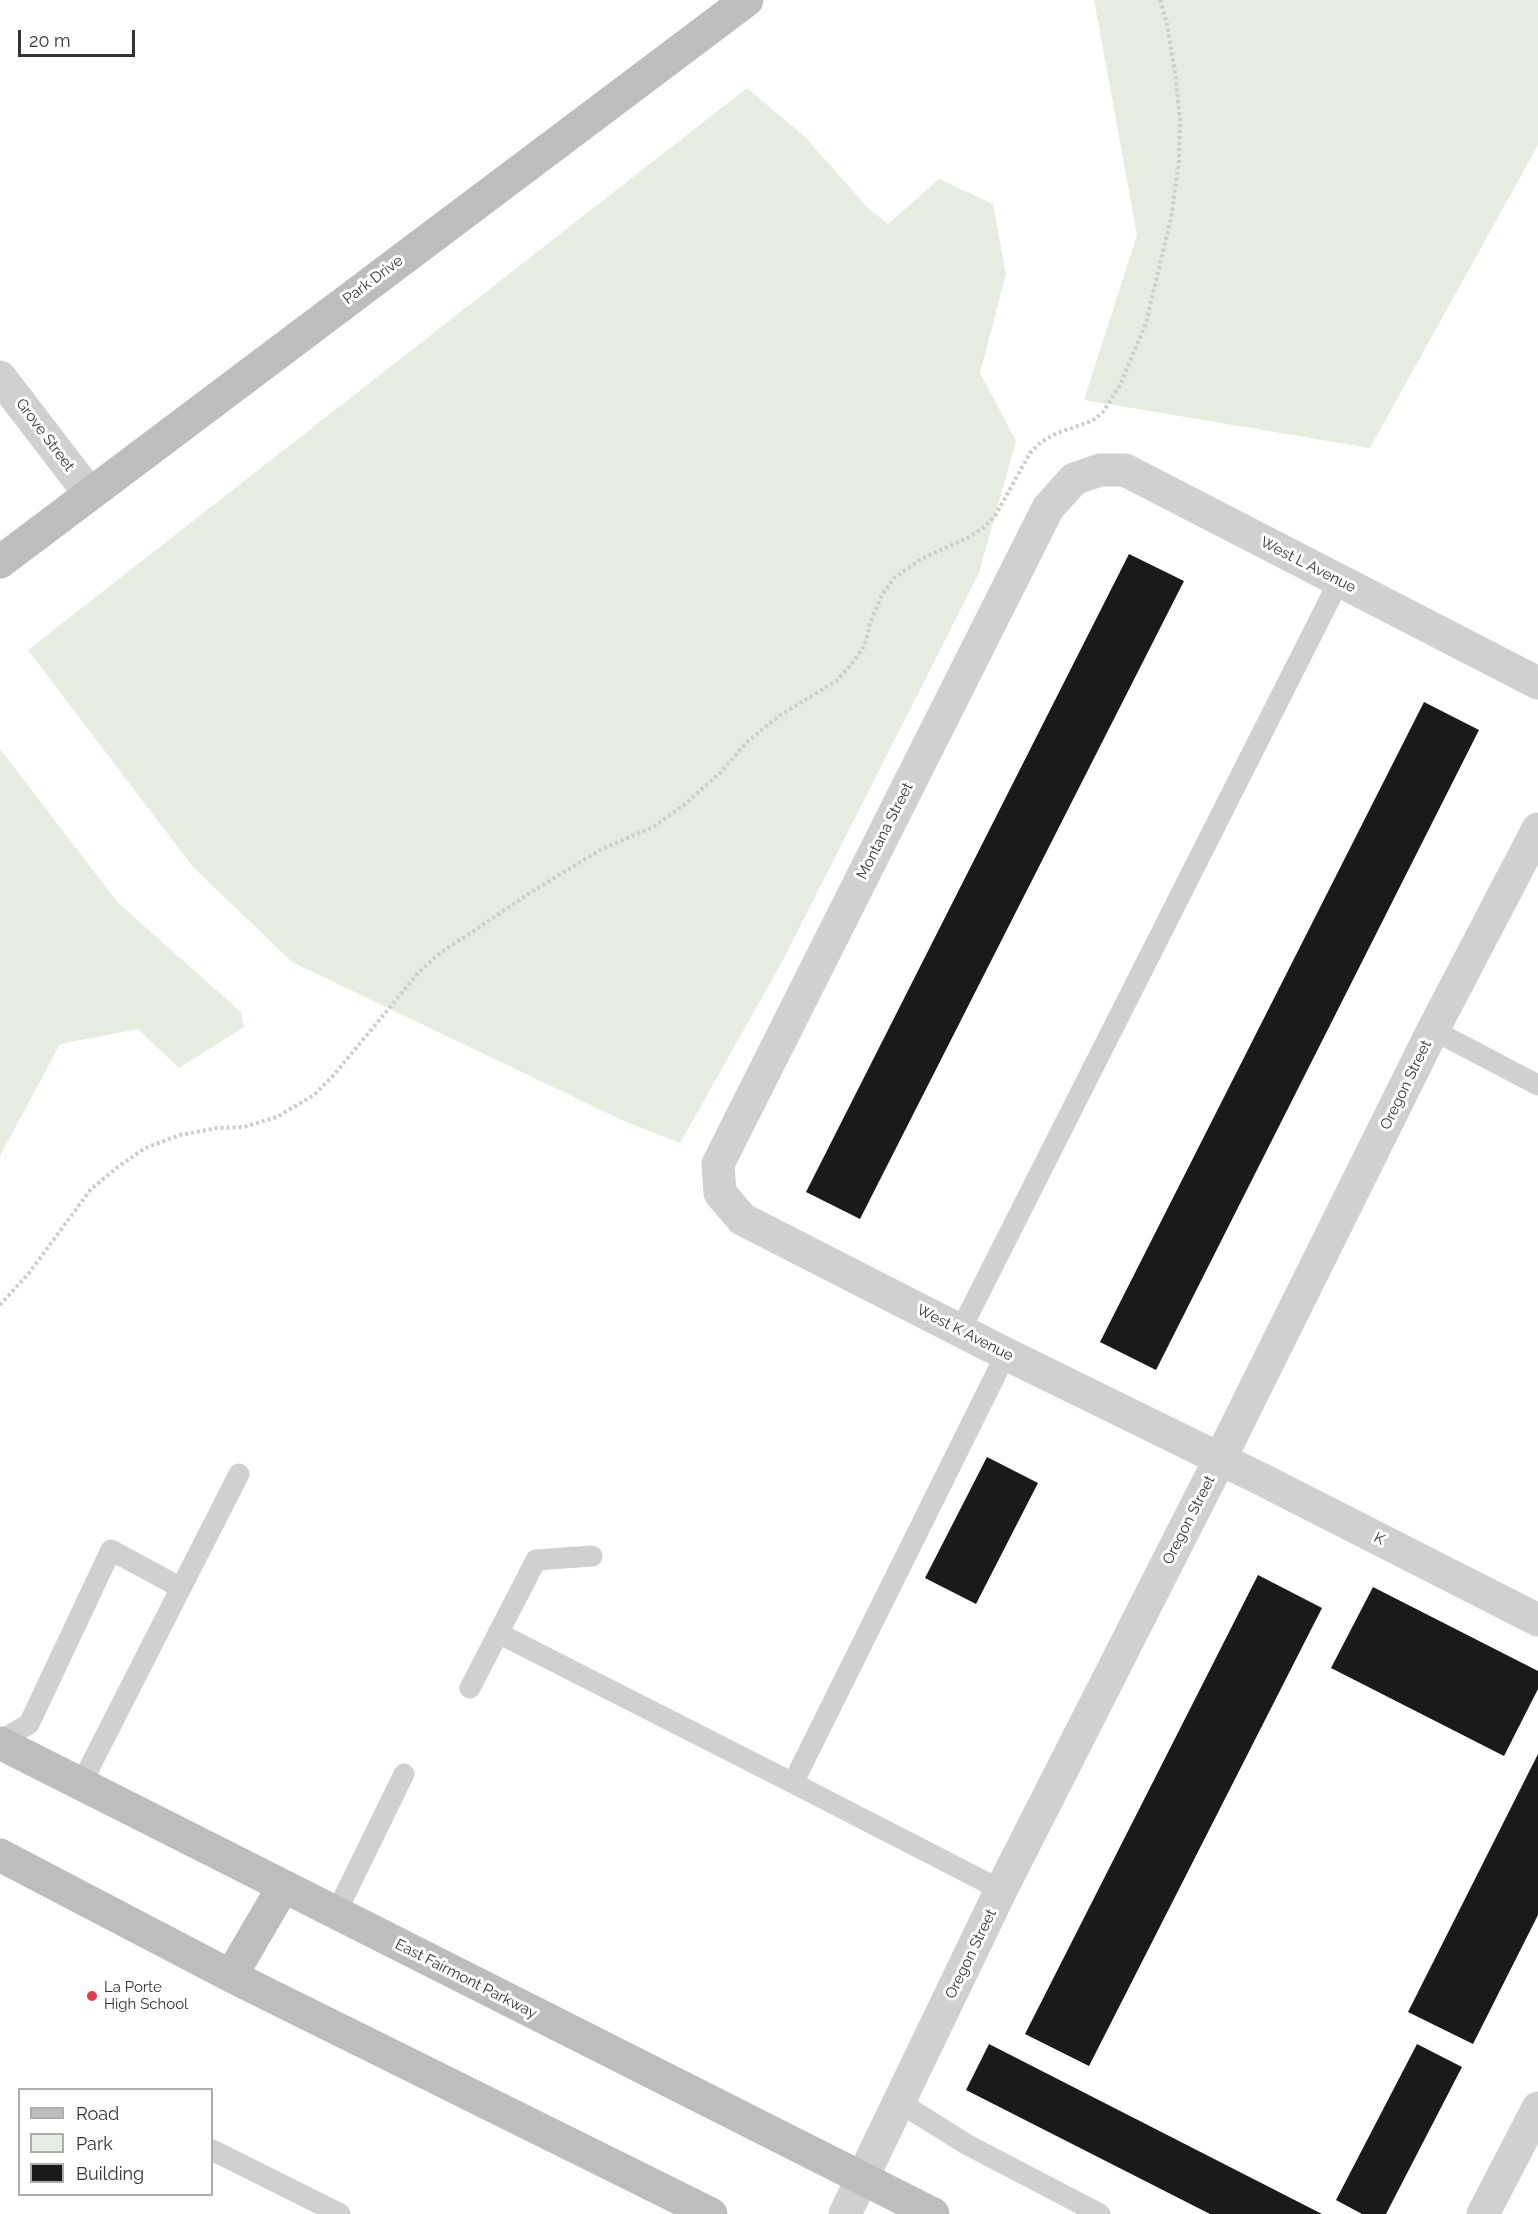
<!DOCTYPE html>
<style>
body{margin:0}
#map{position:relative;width:1538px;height:2214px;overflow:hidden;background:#fff;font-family:Raleway,sans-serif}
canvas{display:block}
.legend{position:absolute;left:18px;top:2088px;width:195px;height:108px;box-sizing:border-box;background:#fff;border:2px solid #adadad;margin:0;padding:8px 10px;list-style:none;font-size:18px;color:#333}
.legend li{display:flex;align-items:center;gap:12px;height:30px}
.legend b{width:30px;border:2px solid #adadad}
.scale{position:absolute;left:18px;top:30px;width:117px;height:27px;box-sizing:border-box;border:3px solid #333;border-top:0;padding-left:8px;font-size:18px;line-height:21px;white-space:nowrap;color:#333;-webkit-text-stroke:4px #fff;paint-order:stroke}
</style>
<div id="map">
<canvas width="1538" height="2214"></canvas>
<ul class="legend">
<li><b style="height:8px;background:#bdbdbd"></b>Road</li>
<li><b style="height:16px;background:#e6ecdf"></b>Park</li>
<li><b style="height:16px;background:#1a1a1a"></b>Building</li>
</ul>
<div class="scale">20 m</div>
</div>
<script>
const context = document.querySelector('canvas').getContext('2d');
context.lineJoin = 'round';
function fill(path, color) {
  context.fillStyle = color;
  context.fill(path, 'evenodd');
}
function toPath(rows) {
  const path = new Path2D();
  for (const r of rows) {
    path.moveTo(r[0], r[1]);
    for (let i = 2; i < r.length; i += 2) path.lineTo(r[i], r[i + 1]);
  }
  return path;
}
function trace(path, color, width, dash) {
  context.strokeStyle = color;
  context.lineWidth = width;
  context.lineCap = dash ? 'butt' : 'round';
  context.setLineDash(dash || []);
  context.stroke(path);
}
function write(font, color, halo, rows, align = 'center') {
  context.font = font + ' Raleway,sans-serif';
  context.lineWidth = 6;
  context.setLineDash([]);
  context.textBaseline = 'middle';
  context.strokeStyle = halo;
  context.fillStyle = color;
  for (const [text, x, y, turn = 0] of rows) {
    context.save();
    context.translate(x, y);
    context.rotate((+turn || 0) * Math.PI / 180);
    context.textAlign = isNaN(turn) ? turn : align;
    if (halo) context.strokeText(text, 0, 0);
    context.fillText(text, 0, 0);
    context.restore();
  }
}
fill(toPath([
 [1094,0,1538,0,1538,145,1370,448,1084,400,1137,235],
 [747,88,804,136,868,208,888,224,939,179,993,204,1006,274,980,373,1016,441,979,573,783,960,680,1143,624,1121,292,962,193,867,28,650],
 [0,749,118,903,241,1012,244,1027,179,1068,138,1029,60,1044,0,1156]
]), '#e6ecdf');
fill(toPath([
 [1129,554,1184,581,860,1219,806,1192],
 [1424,702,1479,730,1156,1370,1100,1342],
 [987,1457,1038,1483,976,1604,925,1578],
 [1258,1575,1322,1608,1089,2066,1025,2034],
 [1373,1587,1538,1671,1538,1689,1504,1756,1331,1668],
 [1538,1754,1538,1915,1473,2044,1408,2012],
 [989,2044,1322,2214,1210,2214,966,2090],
 [1417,2044,1462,2067,1386,2214,1362,2214,1336,2200]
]), '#1a1a1a');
trace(toPath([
 [0,1305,29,1273,91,1189,118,1167,145,1148,180,1135,217,1128,244,1127,277,1117,314,1095,333,1076,419,972,439,954,536,889,602,849,653,827,685,804,721,772,747,742,779,716,836,681,851,665,865,645,870,623,881,597,894,578,921,559,967,538,983,528,995,516,1030,453,1041,442,1057,433,1092,421,1103,412,1120,385,1146,323,1171,218,1179,161,1180,119,1175,73,1167,24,1160,0]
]), '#cdcdcd', 4, [3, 3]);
trace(toPath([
 [1433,1030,1538,1085],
 [960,1331,1339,581],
 [498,1633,793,1783],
 [470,1688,536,1560,592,1556],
 [0,1741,29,1724,111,1550,181,1588],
 [81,1784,239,1474],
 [1001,1890,793,1783,1006,1354],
 [336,1913,404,1774],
 [899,2102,966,2144,1100,2214],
 [212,2150,340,2214]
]), '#d0d0d0', 21);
trace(toPath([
 [0,377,89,493],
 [1538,683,1125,470,1100,470,1074,479,1048,508,718,1164,720,1193,742,1219,1006,1354,1263,1480,1538,1620],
 [845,2214,1001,1890,1220,1459,1433,1030,1538,829],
 [1483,2214,1538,2108]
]), '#d0d0d0', 33);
trace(toPath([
 [0,562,747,0],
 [0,1743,933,2214],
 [0,1855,231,1976,711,2214],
 [231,1976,283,1887]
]), '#bdbdbd', 33);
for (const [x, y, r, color] of [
 [92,1996,6,"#e63946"]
]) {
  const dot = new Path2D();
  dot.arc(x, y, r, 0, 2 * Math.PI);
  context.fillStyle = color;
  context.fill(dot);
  trace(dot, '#fff', 2);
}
write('15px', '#333', '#fff', [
 ["Park Drive",373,280,-37],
 ["Grove Street",45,435,53],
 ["West L Avenue",1308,565,27],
 ["Montana Street",885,831,-63],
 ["Oregon Street",1406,1085,-64],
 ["West K Avenue",965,1333,27],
 ["Oregon Street",1189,1520,-63],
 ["K",1379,1539,27],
 ["Oregon Street",971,1954,-64],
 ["East Fairmont Parkway",466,1979,27]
]);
write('15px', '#333', '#fff', [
 ["La Porte",104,1987],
 ["High School",104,2004]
], 'left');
</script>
